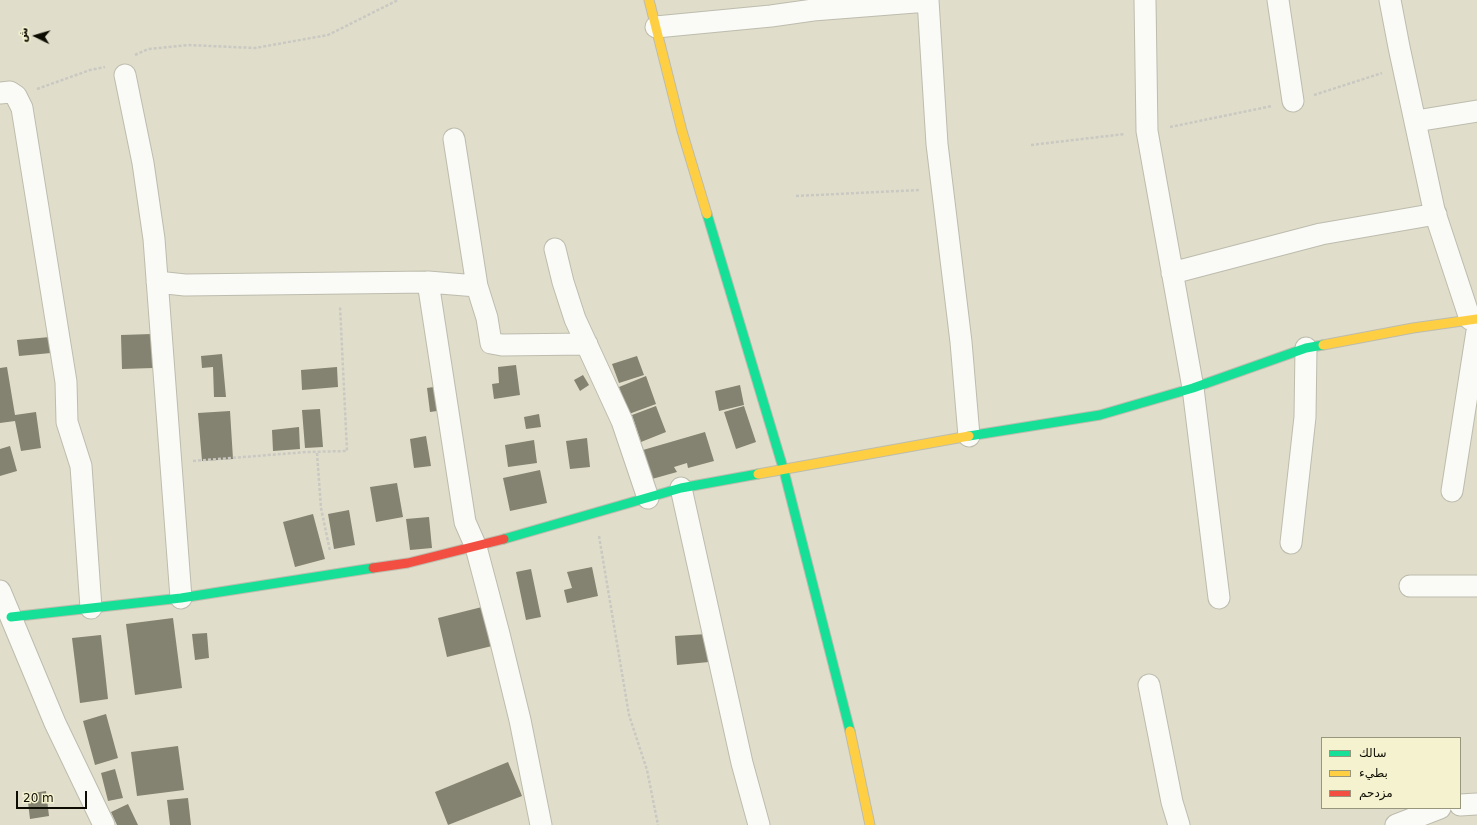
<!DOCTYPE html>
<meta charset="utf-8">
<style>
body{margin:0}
#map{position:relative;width:1477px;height:825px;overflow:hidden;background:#e0deca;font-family:"DejaVu Sans","Noto Naskh Arabic",sans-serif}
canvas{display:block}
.legend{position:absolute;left:1321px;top:737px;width:140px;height:72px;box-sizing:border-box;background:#f5f2cf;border:1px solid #98967d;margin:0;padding:5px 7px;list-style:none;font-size:12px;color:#0d0c02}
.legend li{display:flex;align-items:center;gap:8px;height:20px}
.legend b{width:20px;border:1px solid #98967d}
.north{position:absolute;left:16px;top:16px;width:40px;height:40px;-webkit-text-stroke:3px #f5f2cf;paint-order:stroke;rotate:275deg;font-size:11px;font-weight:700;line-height:16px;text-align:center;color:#0d0c02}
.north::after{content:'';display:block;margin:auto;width:14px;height:18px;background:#0d0c02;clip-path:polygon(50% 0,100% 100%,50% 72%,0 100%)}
.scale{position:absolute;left:16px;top:791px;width:71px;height:18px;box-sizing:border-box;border:2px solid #0d0c02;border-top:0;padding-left:5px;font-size:12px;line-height:14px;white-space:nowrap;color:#0d0c02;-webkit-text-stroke:3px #f5f2cf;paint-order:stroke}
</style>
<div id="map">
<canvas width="1477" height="825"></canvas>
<ul class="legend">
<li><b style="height:5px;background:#16e098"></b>سالك</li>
<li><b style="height:5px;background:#ffcf43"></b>بطيء</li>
<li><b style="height:5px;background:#f24e42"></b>مزدحم</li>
</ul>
<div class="north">ش</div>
<div class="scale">20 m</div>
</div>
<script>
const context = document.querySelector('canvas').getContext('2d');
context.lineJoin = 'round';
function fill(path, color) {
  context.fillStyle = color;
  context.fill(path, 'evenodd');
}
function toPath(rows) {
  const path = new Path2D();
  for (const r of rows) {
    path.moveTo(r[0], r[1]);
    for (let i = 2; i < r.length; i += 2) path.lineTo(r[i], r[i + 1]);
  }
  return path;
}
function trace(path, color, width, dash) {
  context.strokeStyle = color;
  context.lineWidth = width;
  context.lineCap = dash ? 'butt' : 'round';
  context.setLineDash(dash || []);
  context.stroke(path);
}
fill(toPath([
 [152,334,153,368,122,369,121,335],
 [50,337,51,353,19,356,17,340],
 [222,354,226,397,214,397,213,367,202,368,201,356],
 [637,356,644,375,619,383,612,364],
 [516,365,520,395,494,399,492,384,499,383,498,367],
 [7,367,15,415,36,412,41,448,21,451,15,421,0,423,0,368],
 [337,367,338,387,302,390,301,370],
 [583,375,589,385,580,391,574,380],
 [646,376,656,404,629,414,619,387],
 [740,385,744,405,719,411,715,391],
 [440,386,444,410,430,412,427,388],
 [656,406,666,432,641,442,632,415],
 [744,406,756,442,736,449,724,412],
 [320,409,323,447,305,448,302,410],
 [230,411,233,459,202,461,198,413],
 [539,414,541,427,526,429,524,417],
 [299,427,300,449,273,451,272,430],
 [705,432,714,461,688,468,687,463,674,467,677,472,652,479,643,450],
 [426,436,431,466,414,468,410,439],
 [587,438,590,467,570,469,566,441],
 [534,440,537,463,508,467,505,445],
 [10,446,17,471,0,476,0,449],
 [540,470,547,503,510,511,503,478],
 [397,483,403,517,376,522,370,487],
 [349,510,355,545,334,549,328,514],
 [313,514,325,559,295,567,283,522],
 [429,517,432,548,410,550,406,519],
 [592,567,598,596,567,603,564,590,572,588,567,572],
 [531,569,541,617,526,620,516,572],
 [482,607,492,646,447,657,438,618],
 [173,618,182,688,135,695,126,624],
 [207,633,209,658,195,660,192,634],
 [707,634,709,662,677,665,675,636],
 [101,635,108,699,80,703,72,638],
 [106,714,118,758,95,765,83,721],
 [178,746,184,790,137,796,131,752],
 [508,762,522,796,448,825,435,792],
 [115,769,123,798,108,801,101,773],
 [46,791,49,816,30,819,27,794],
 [188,798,191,825,170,825,167,800],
 [128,804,138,825,117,825,111,812]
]), '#848270');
const street = toPath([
 [928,0,937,144,961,342,969,436],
 [1145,0,1147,131,1193,388,1219,598],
 [1278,0,1293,101],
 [1390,0,1399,47,1434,210,1470,319],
 [656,27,771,16,813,10,928,1],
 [125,75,143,163,154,239,181,598],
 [0,93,10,92,16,96,22,108,66,382,67,422,81,466,91,608],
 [1416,121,1477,111],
 [454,139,477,286,487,318,491,343,502,345,587,344],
 [555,249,563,282,575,319,622,421,648,498],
 [1172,273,1321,234,1436,214],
 [157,282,185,285,428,282,477,286],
 [428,282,465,522,476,547,499,634,520,720,541,825],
 [681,488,742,763,759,825],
 [1452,491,1477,331],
 [1291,543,1305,417,1306,348],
 [1410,586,1477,586],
 [0,591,55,723,104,825],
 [1149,685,1172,802,1179,825],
 [1460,805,1477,804],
 [1396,825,1440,808]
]);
const fast = toPath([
 [707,214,784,471,850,731],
 [969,436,1100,415,1193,388,1306,348,1323,345],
 [504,539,681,488,758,474],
 [11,617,181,598,373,568]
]);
const slow = toPath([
 [649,0,682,131,707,214],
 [1323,345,1413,328,1477,319],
 [758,474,969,436],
 [850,731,870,825]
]);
const jam = toPath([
 [373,568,408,563,504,539]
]);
trace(street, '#bdbcad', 23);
trace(fast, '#bdbcad', 11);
trace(slow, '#bdbcad', 11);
trace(jam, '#bdbcad', 11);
trace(toPath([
 [135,55,148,49,188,45,255,48,328,35,398,0],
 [37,89,90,70,105,67],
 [1314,95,1382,73],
 [1170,127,1272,106],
 [1031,145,1125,134],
 [796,196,919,190],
 [317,453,321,508,330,551],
 [193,461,307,452,347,451,340,306],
 [599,536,629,715,647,770,658,825]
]), '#c9c8c2', 2.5, [3, 2]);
trace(street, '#fafaf7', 21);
trace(fast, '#16e098', 9);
trace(slow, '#ffcf43', 9);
trace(jam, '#f24e42', 9);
</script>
